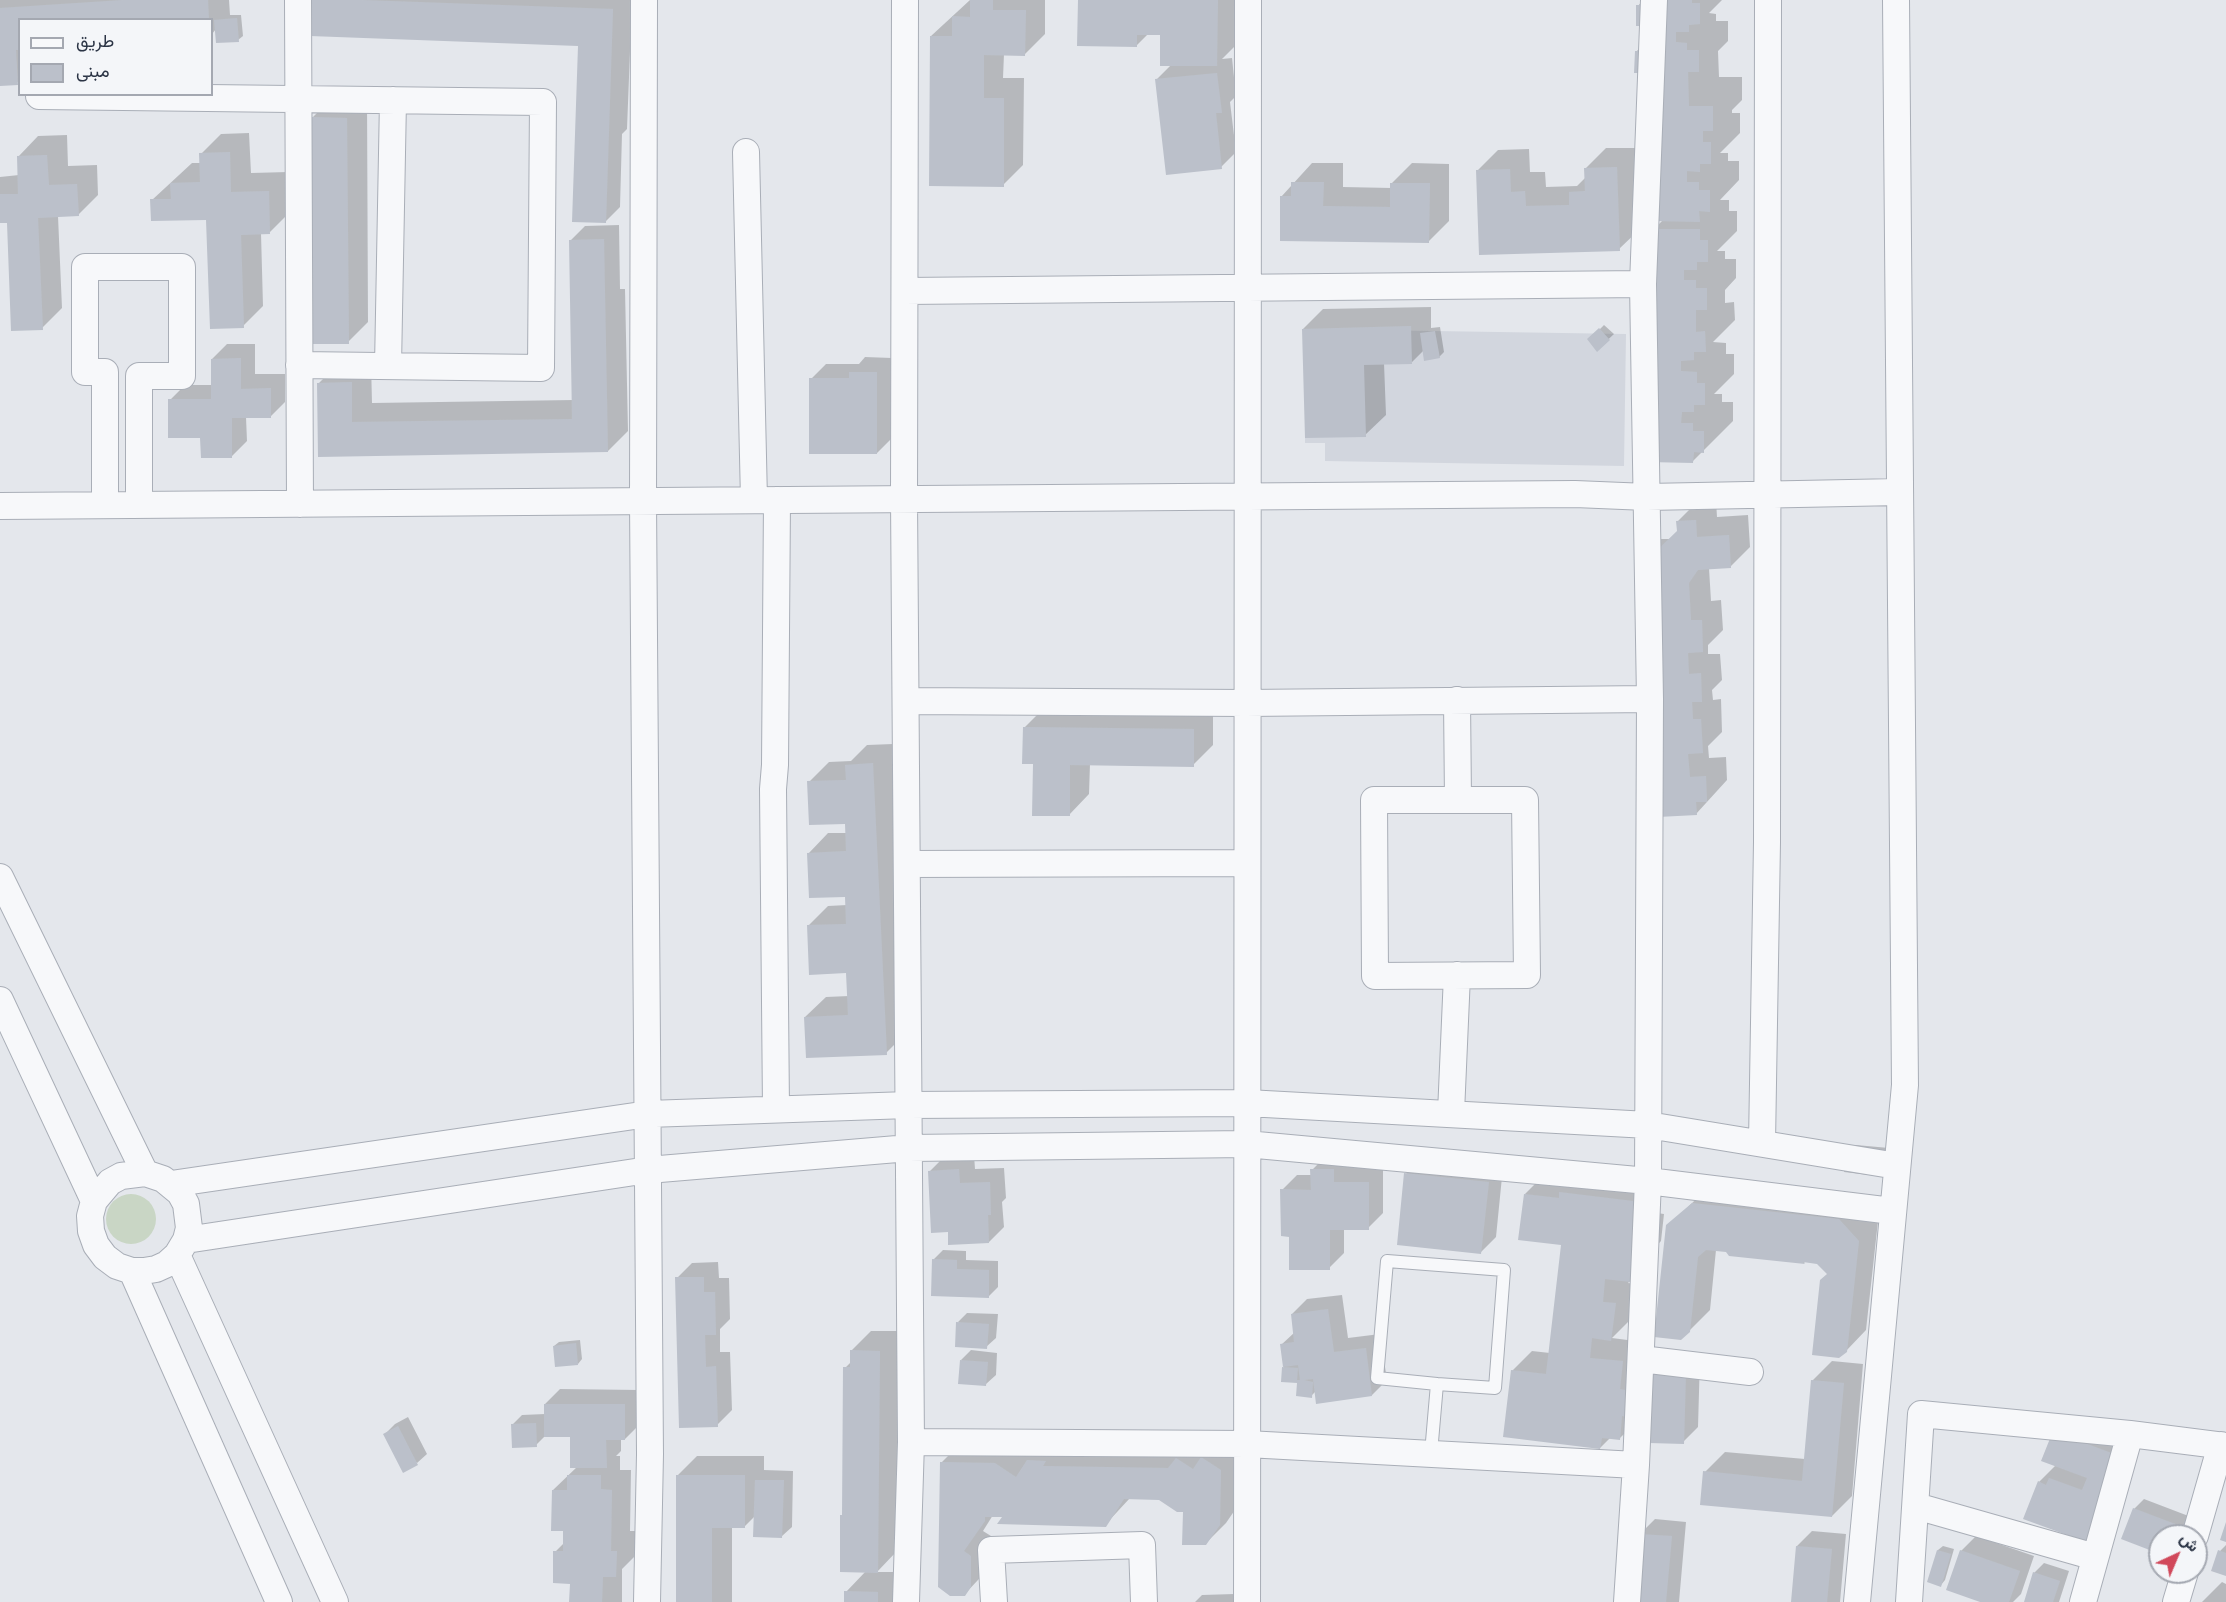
<!DOCTYPE html>
<meta charset="utf-8">
<style>
body{margin:0}
#map{position:relative;width:2226px;height:1602px;overflow:hidden;background:#e4e7ec;font-family:Roboto,Vazirmatn,sans-serif}
canvas{display:block}
.legend{position:absolute;left:18px;top:18px;width:195px;height:78px;box-sizing:border-box;background:#f4f6f9;border:2px solid #a4a8b1;margin:0;padding:8px 10px;list-style:none;font-size:18px;color:#2b3445}
.legend li{display:flex;align-items:center;gap:12px;height:30px}
.legend b{width:30px;border:2px solid #a4a8b1}
.north{position:absolute;left:2148px;top:1524px;width:60px;height:60px;box-sizing:border-box;background:#f4f6f9;border:2px solid #a4a8b1;border-radius:50%;rotate:44deg;font-size:16px;font-weight:700;line-height:24px;text-align:center;color:#2b3445}
.north::after{content:'';display:block;margin:auto;width:21px;height:27px;background:#d1495b;clip-path:polygon(50% 0,100% 100%,50% 72%,0 100%)}
</style>
<div id="map">
<canvas width="2226" height="1602"></canvas>
<ul class="legend">
<li><b style="height:8px;background:#f7f8fa"></b>طريق</li>
<li><b style="height:16px;background:#bbc0ca"></b>مبنى</li>
</ul>
<div class="north">ش</div>
</div>
<script>
const context = document.querySelector('canvas').getContext('2d');
context.lineJoin = 'round';
function fill(path, color) {
  context.fillStyle = color;
  context.fill(path, 'evenodd');
}
function toPath(rows) {
  const path = new Path2D();
  for (const r of rows) {
    if (r.length === 3) {
      path.moveTo(r[0] + r[2], r[1]);
      path.arc(r[0], r[1], r[2], 0, 2 * Math.PI);
      continue;
    }
    path.moveTo(r[0], r[1]);
    for (let i = 2; i < r.length; i += 2) path.lineTo(r[i], r[i + 1]);
  }
  return path;
}
function trace(path, color, width, dash) {
  context.strokeStyle = color;
  context.lineWidth = width;
  context.lineCap = dash ? 'butt' : 'round';
  context.setLineDash(dash || []);
  context.stroke(path);
}
fill(toPath([
 [1306,329,1626,334,1624,466,1325,461,1325,443,1305,443]
]), '#d2d6de');
fill(toPath([
 [131,1219,25]
]), '#c9d6c5');
fill(toPath([
 [0,0,229,0,230,15,241,15,243,36,238,40,216,29,212,34,212,20,20,20,20,82,0,85],
 [313,0,632,0,627,129,622,134,620,207,605,222,579,45],
 [970,0,1045,0,1045,34,1025,54,1004,54,1003,78,1024,78,1023,165,1003,185,931,36],
 [1079,0,1237,0,1237,44,1222,59,1232,58,1236,96,1230,102,1236,152,1221,167,1157,79,1172,64,1161,34,1148,34,1137,45],
 [1643,0,1722,0,1709,13,1716,14,1716,21,1728,21,1728,41,1718,51,1719,77,1742,77,1742,100,1732,110,1732,113,1740,113,1740,133,1720,153,1728,153,1728,161,1739,161,1739,180,1720,200,1729,200,1729,211,1737,211,1737,231,1717,251,1725,251,1725,259,1736,259,1736,278,1725,290,1725,303,1734,302,1735,320,1713,342,1726,343,1726,354,1734,354,1734,374,1714,394,1722,394,1722,402,1733,402,1733,421,1693,461,1649,461,1654,229,1663,220,1643,104,1636,52,1649,38,1638,6],
 [332,98,367,98,368,322,348,342,312,118],
 [249,133,251,173,288,172,289,213,269,233,261,233,263,306,243,326,208,218,152,200,192,163,201,163,201,154,221,134],
 [67,135,68,166,97,165,98,195,78,215,58,216,62,308,42,328,8,221,0,221,0,177,19,175,18,157,38,136],
 [1606,148,1636,148,1640,229,1619,249,1481,254,1478,170,1498,150,1529,149,1530,172,1545,172,1546,187,1577,186,1586,177,1586,168],
 [1312,163,1343,163,1343,187,1392,188,1392,183,1412,163,1449,164,1449,221,1429,241,1281,197],
 [619,225,620,289,625,289,628,431,608,451,320,455,319,383,339,363,371,362,372,403,573,400,570,241,585,226],
 [1431,307,1431,328,1440,327,1444,352,1439,357,1424,350,1412,362,1384,363,1386,415,1365,435,1303,329,1323,309],
 [1604,325,1614,334,1598,349,1589,340],
 [227,344,255,344,255,374,285,374,285,402,270,417,246,417,247,441,232,456,202,436,170,400,185,385,212,385,212,359],
 [865,357,892,358,892,438,877,453,811,379,826,364,859,364],
 [1716,500,1717,517,1748,515,1750,547,1730,567,1709,568,1711,601,1721,600,1723,630,1708,645,1708,654,1720,654,1722,680,1712,690,1713,700,1721,699,1722,732,1708,746,1709,758,1726,757,1727,780,1696,814,1641,559,1661,539,1670,539,1678,531,1678,521,1698,501],
 [1044,708,1213,710,1213,745,1193,765,1090,764,1089,794,1069,815,1034,763,1024,728],
 [893,744,906,1033,886,1053,805,1017,826,997,849,996,848,972,808,926,828,906,847,905,847,895,808,854,828,833,847,833,846,823,809,782,829,762,851,761,867,745],
 [1856,1145,1889,1148,1887,1166,1877,1176,1844,1172,1846,1155],
 [974,1155,975,1169,1004,1168,1006,1198,1002,1202,1004,1227,989,1242,949,1230,930,1171,945,1156],
 [1327,1155,1348,1155,1349,1167,1383,1167,1383,1213,1368,1228,1344,1228,1344,1253,1329,1268,1291,1235,1282,1190,1297,1175,1312,1175,1312,1170],
 [1421,1158,1503,1167,1496,1237,1481,1252,1406,1173],
 [1545,1174,1660,1182,1657,1213,1664,1214,1661,1241,1652,1251,1650,1260,1628,1283,1635,1284,1631,1319,1612,1338,1643,1342,1639,1419,1619,1439,1610,1438,1600,1448,1512,1371,1532,1351,1550,1353,1563,1243,1525,1194],
 [1713,1183,1878,1221,1866,1330,1846,1351,1828,1274,1818,1263,1806,1261,1804,1263,1730,1255,1726,1251,1716,1250,1710,1310,1689,1331,1668,1226],
 [943,1250,966,1251,966,1260,998,1261,998,1287,988,1297,933,1260],
 [718,1262,719,1278,729,1278,730,1319,720,1329,720,1352,730,1352,732,1410,717,1425,677,1278,692,1263],
 [1342,1295,1348,1338,1380,1334,1387,1380,1372,1395,1316,1391,1311,1396,1284,1368,1281,1345,1295,1332,1292,1314,1307,1299],
 [967,1313,998,1314,996,1338,986,1347,958,1322],
 [871,1331,899,1331,897,1551,877,1572,897,1572,897,1602,846,1602,846,1592,866,1571,845,1368,851,1362,851,1351],
 [580,1340,582,1359,578,1364,554,1346,559,1342],
 [971,1350,997,1353,996,1375,986,1384,961,1360],
 [1700,1358,1698,1427,1683,1442,1652,1372],
 [1832,1361,1863,1364,1852,1496,1832,1516,1705,1472,1725,1452,1805,1459,1812,1381],
 [560,1389,640,1390,640,1424,625,1439,621,1439,621,1451,616,1456,620,1456,620,1470,631,1470,630,1531,636,1531,636,1555,622,1569,622,1602,571,1602,571,1582,555,1552,565,1542,565,1530,553,1490,578,1466,571,1435,546,1435,536,1445,512,1425,522,1415,545,1414,545,1404],
 [2069,1416,2136,1442,2104,1527,2039,1482,2056,1465],
 [408,1417,427,1454,417,1463,385,1434,395,1424],
 [1049,1441,1240,1450,1239,1504,1226,1523,1205,1544,1184,1510,1160,1498,1130,1498,1105,1525,993,1515,983,1531,991,1536,991,1566,964,1595,941,1463,961,1443,1016,1444,1034,1456],
 [697,1456,764,1456,764,1470,793,1471,792,1527,782,1536,755,1516,744,1527,732,1527,732,1602,678,1602,677,1476],
 [2144,1499,2199,1520,2194,1536,2160,1536,2160,1552,2134,1509],
 [1655,1519,1686,1522,1679,1602,1634,1602,1640,1534],
 [1812,1531,1846,1534,1840,1602,1792,1602,1797,1546],
 [1976,1536,2034,1556,2021,1594,2013,1602,1985,1602,1961,1551],
 [2226,1545,2226,1575,2220,1551],
 [1943,1546,1954,1549,1945,1580,1941,1585,1929,1581,1938,1550],
 [2044,1563,2069,1571,2059,1602,2025,1602,2034,1573],
 [2222,1582,2226,1584,2226,1602,2202,1602],
 [1234,1594,1234,1602,1195,1602,1202,1595]
]), '#0003');
fill(toPath([
 [123,0,208,0,209,20,20,20,20,50,16,50,18,85,0,86,0,8],
 [311,0,362,0,613,9,606,223,572,222,578,46,310,36],
 [970,0,993,0,993,10,1026,10,1025,56,984,55,984,98,1004,98,1004,187,929,186,930,36,952,36,952,16,970,17],
 [1078,0,1218,0,1217,66,1160,66,1160,35,1137,35,1137,47,1077,46],
 [1644,0,1692,0,1692,3,1700,3,1700,24,1689,25,1689,32,1676,32,1676,42,1687,43,1687,50,1699,50,1699,72,1688,72,1689,106,1713,106,1713,131,1703,131,1703,142,1711,142,1711,164,1700,164,1700,172,1687,171,1687,182,1699,182,1699,190,1710,190,1710,212,1699,211,1700,222,1654,221,1642,73,1634,73,1635,51,1648,51,1648,26,1636,26,1636,5,1644,5],
 [237,18,239,42,216,43,214,20],
 [1217,73,1222,113,1216,113,1222,169,1166,175,1155,79],
 [311,117,347,118,349,344,312,344],
 [230,152,231,192,269,191,270,234,241,235,244,328,210,329,206,220,151,221,150,199,171,199,170,183,200,182,199,153],
 [47,155,49,185,77,184,79,216,38,218,43,330,11,331,7,223,0,223,0,194,18,194,17,156],
 [1617,167,1620,251,1479,255,1476,170,1510,169,1511,192,1525,191,1526,206,1569,205,1569,192,1585,191,1584,168],
 [1291,182,1324,182,1323,206,1390,207,1390,183,1430,183,1429,243,1280,241,1280,196,1291,196],
 [1652,229,1700,229,1700,240,1708,240,1708,262,1697,262,1697,270,1684,270,1684,280,1696,280,1696,288,1707,288,1707,310,1696,310,1696,332,1705,331,1706,352,1694,352,1694,360,1681,361,1681,371,1697,372,1697,383,1705,383,1705,405,1694,405,1694,412,1682,412,1681,423,1693,423,1693,431,1704,431,1704,453,1694,452,1693,463,1648,462,1643,288,1656,288,1656,263],
 [604,239,608,452,318,457,317,383,352,382,352,422,572,419,569,240],
 [1411,326,1412,364,1364,365,1366,437,1305,438,1302,329],
 [1599,328,1610,340,1597,352,1587,339],
 [1435,331,1440,358,1424,361,1420,333],
 [241,358,241,389,271,388,271,418,232,418,232,458,201,458,200,438,168,438,168,399,211,399,211,359],
 [849,372,877,372,877,454,809,454,809,378,849,378],
 [1696,520,1697,537,1729,535,1731,568,1698,570,1689,583,1691,620,1702,620,1703,652,1688,653,1689,674,1701,673,1702,702,1692,702,1693,719,1701,719,1703,753,1688,754,1690,777,1706,776,1707,802,1696,802,1697,815,1658,817,1649,558,1677,531,1676,521],
 [1023,727,1194,729,1194,767,1070,765,1070,816,1032,816,1033,764,1022,764],
 [873,763,887,1055,806,1058,804,1017,848,1015,846,973,809,975,807,925,846,924,845,897,809,898,807,853,846,851,845,824,809,825,807,781,846,780,845,765],
 [959,1169,960,1183,990,1182,991,1215,988,1215,989,1243,948,1245,948,1232,931,1233,928,1171],
 [1310,1169,1334,1169,1334,1182,1369,1182,1369,1230,1330,1230,1330,1270,1289,1270,1289,1237,1281,1236,1280,1189,1311,1190],
 [1404,1173,1489,1182,1481,1254,1397,1245],
 [1559,1192,1641,1202,1631,1282,1605,1279,1603,1302,1616,1303,1611,1341,1592,1338,1590,1358,1623,1361,1620,1389,1630,1391,1627,1417,1622,1416,1620,1440,1602,1438,1600,1449,1503,1437,1511,1370,1546,1374,1561,1245,1518,1240,1524,1194,1559,1198],
 [1692,1203,1839,1219,1859,1241,1847,1352,1839,1358,1812,1355,1820,1280,1827,1274,1817,1264,1803,1262,1805,1264,1729,1256,1726,1252,1706,1250,1698,1257,1690,1332,1681,1340,1654,1337,1666,1225],
 [932,1259,957,1260,957,1269,989,1270,989,1298,931,1296],
 [675,1277,704,1277,704,1292,715,1292,716,1335,705,1335,706,1367,716,1366,718,1427,679,1428],
 [1328,1309,1334,1352,1366,1348,1372,1396,1316,1404,1313,1379,1304,1380,1313,1382,1312,1398,1296,1396,1297,1383,1281,1382,1282,1367,1298,1368,1297,1380,1300,1380,1298,1365,1283,1367,1280,1344,1294,1342,1291,1314],
 [956,1322,989,1324,987,1349,955,1347],
 [576,1343,578,1365,555,1367,553,1346],
 [850,1350,880,1351,878,1573,840,1572,840,1515,842,1515,843,1367,850,1367],
 [960,1360,988,1362,986,1386,958,1384],
 [1650,1371,1686,1372,1684,1444,1649,1443],
 [1811,1380,1844,1383,1832,1517,1700,1505,1703,1471,1802,1481],
 [544,1404,625,1404,625,1440,606,1440,607,1468,570,1468,570,1437,544,1437],
 [536,1423,537,1447,512,1448,511,1424],
 [398,1426,418,1465,403,1473,383,1434],
 [2053,1431,2122,1457,2089,1543,2023,1519,2038,1481,2046,1485,2049,1478,2082,1490,2087,1478,2041,1461],
 [1201,1457,1221,1470,1220,1525,1206,1545,1182,1545,1183,1512,1177,1512,1159,1500,1124,1499,1106,1527,997,1524,1002,1517,985,1517,985,1521,964,1551,971,1556,971,1587,965,1596,950,1596,938,1587,940,1462,995,1463,1016,1477,1027,1460,1046,1461,1043,1466,1168,1468,1176,1458,1193,1469],
 [567,1475,601,1475,601,1489,612,1490,611,1551,617,1551,616,1577,603,1577,602,1602,569,1602,570,1584,553,1583,553,1551,563,1551,563,1531,551,1531,552,1490,567,1490],
 [676,1475,745,1475,745,1528,712,1528,712,1602,676,1602],
 [755,1480,784,1480,782,1538,753,1537],
 [2133,1508,2191,1530,2188,1536,2160,1536,2160,1554,2121,1539],
 [2226,1522,2226,1542,2220,1540],
 [1638,1534,1672,1536,1666,1602,1633,1602],
 [1796,1546,1832,1549,1827,1602,1791,1602],
 [1937,1550,1951,1554,1941,1587,1927,1582],
 [1960,1550,2020,1571,2009,1602,1980,1602,1946,1590],
 [2218,1550,2226,1553,2226,1576,2211,1571],
 [2033,1572,2060,1581,2053,1602,2024,1602],
 [844,1591,878,1592,878,1602,844,1602]
]), '#bbc0ca');
const lane = toPath([
 [1431,1453,1437,1384,1495,1388,1504,1270,1387,1261,1377,1378,1437,1384]
]);
const street = toPath([
 [298,0,300,504],
 [644,0,643,501,650,1454,647,1602],
 [905,0,904,499,911,1442,906,1602],
 [39,96,543,102,541,368,299,365],
 [746,152,754,500],
 [905,291,1643,284],
 [388,366,393,100],
 [105,505,105,372,85,372,85,267,182,267,182,376,139,376,139,505],
 [0,506,1575,494,1647,497,1899,492],
 [1457,700,1458,800,1525,800,1527,975,1375,976,1374,800,1458,800],
 [906,701,1246,703,1650,699],
 [907,864,1246,863],
 [0,877,145,1173],
 [0,1000,94,1201],
 [776,1109,773,789,775,765,777,500],
 [1451,1113,1457,975],
 [1762,1143,1767,842,1768,0],
 [171,1184,648,1114,908,1105,1247,1103,1648,1125,1897,1166],
 [186,1240,189,1228,186,1204,180,1193,163,1179,145,1173,121,1176,110,1182,94,1201,90,1216,91,1231,96,1245,105,1257,117,1266,132,1271,144,1271,156,1269,167,1264,177,1255,186,1240,648,1170,909,1148,1246,1144,1648,1181,1892,1211],
 [177,1255,335,1602],
 [132,1271,279,1602],
 [1641,1359,1750,1372],
 [911,1442,1247,1444,1636,1465],
 [1916,1506,2095,1557],
 [2195,1536,2221,1445],
 [994,1602,991,1550,1142,1545,1144,1602],
 [1247,1602,1248,0],
 [1627,1602,1636,1465,1648,1181,1650,699,1643,284,1654,0],
 [1857,1602,1905,1085,1896,0],
 [1909,1602,1921,1414,2130,1434,2226,1446],
 [2083,1602,2130,1434],
 [2176,1602,2185,1572]
]);
trace(lane, '#a9aeb7', 14);
trace(street, '#a9aeb7', 28);
trace(lane, '#f7f8fa', 12);
trace(street, '#f7f8fa', 26);
</script>
